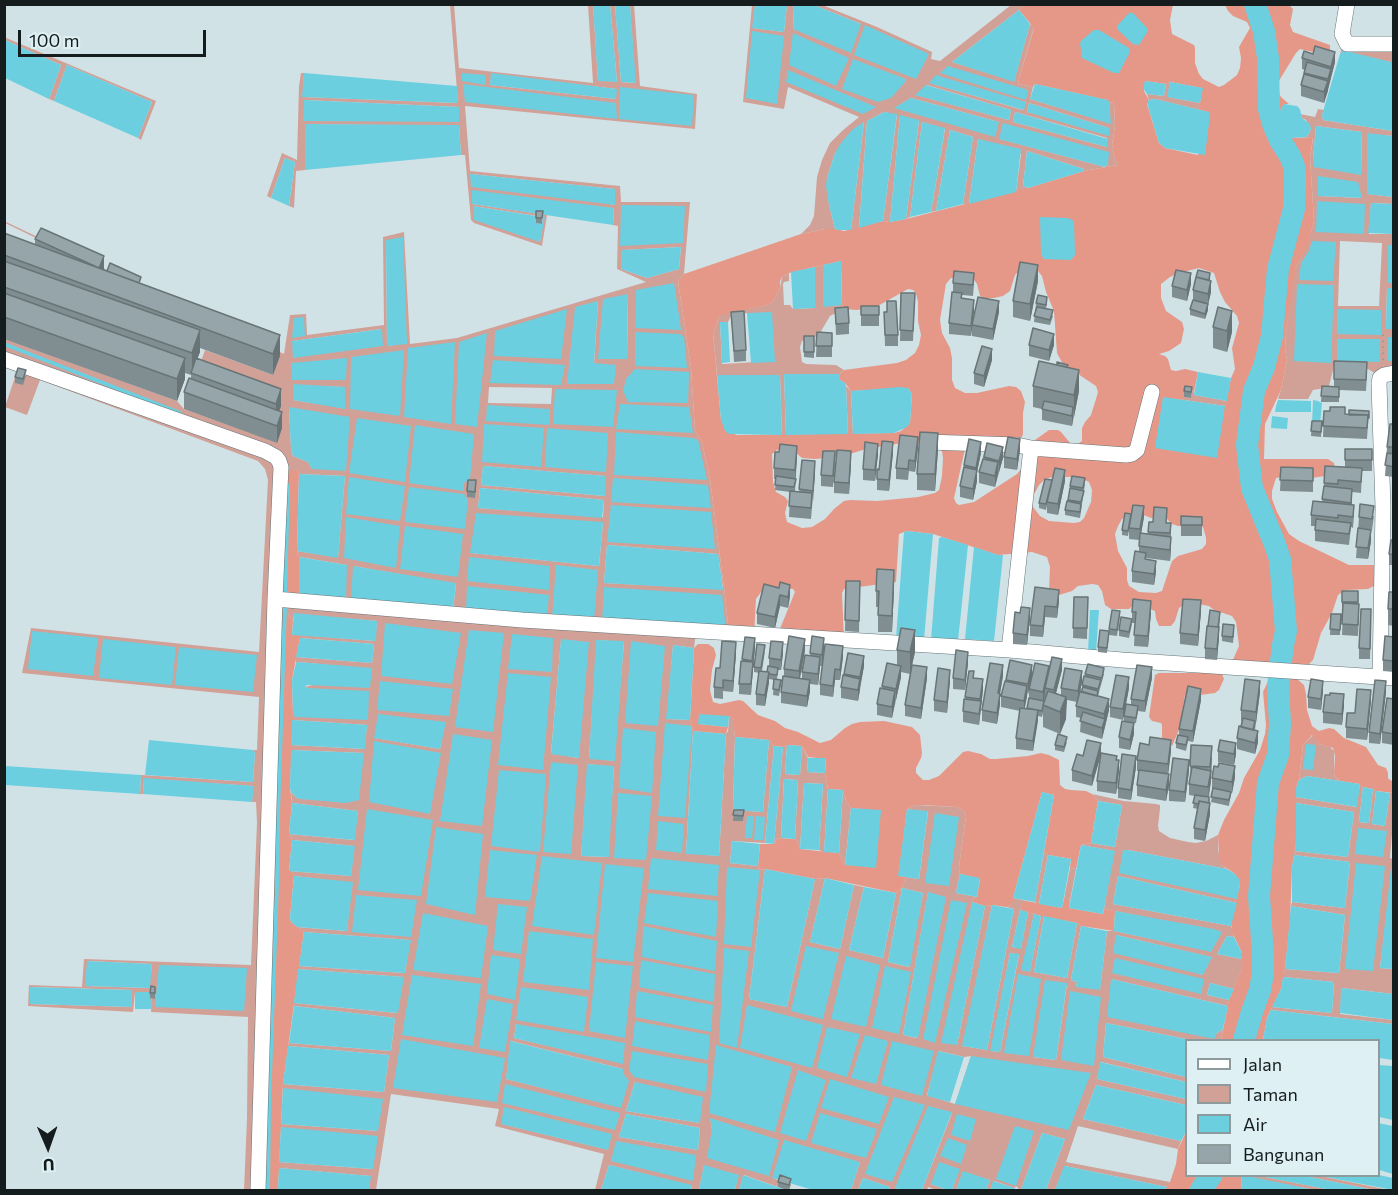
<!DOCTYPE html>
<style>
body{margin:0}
#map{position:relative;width:1398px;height:1195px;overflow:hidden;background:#d1e2e6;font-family:Commissioner,sans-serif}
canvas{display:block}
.frame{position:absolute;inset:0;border:6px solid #151c1d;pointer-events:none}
.legend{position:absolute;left:1185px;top:1039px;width:195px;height:138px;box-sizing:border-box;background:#def0f3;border:2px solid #8e9b9d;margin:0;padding:8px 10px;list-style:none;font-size:18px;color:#151c1d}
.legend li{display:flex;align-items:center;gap:12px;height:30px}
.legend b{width:30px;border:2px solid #8e9b9d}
.north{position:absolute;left:18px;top:1117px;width:60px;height:60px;-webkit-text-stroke:4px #def0f3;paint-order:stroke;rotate:178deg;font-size:16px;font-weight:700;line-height:24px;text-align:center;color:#151c1d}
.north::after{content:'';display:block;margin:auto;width:21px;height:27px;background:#151c1d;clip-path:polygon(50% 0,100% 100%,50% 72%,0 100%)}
.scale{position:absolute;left:18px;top:30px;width:188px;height:27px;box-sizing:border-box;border:3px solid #151c1d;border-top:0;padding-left:8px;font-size:18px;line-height:21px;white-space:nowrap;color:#151c1d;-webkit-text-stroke:4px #def0f3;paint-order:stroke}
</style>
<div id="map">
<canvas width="1398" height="1195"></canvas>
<div class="frame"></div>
<ul class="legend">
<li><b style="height:8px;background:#fff"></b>Jalan</li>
<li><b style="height:16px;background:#d1a197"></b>Taman</li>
<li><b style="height:16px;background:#6bcfe0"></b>Air</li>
<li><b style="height:16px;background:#95a5a9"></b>Bangunan</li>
</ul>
<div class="north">U</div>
<div class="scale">100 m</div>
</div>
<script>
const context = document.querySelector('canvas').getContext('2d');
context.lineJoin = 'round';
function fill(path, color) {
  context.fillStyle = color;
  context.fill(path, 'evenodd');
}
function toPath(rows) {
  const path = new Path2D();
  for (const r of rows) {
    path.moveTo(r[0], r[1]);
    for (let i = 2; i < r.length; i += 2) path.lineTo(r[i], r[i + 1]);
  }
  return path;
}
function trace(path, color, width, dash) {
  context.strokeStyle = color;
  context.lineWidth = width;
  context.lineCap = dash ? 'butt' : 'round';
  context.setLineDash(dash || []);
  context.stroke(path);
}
fill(toPath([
 [454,4,459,68,593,83,588,5,593,4,598,80,617,82,610,5,615,4,621,82,635,83,630,5,634,5,640,86,697,94,695,129,465,106,470,171,620,186,621,202,690,202,684,274,678,281,691,368,695,431,702,442,710,479,725,595,729,634,696,631,694,648,673,645,667,719,690,720,693,731,686,853,719,856,726,734,728,731,729,716,734,720,734,730,735,737,733,810,763,812,769,740,774,746,765,843,732,841,730,863,758,866,760,870,765,869,749,999,787,1007,815,879,825,878,810,942,840,949,854,885,864,887,849,950,883,958,896,893,902,888,906,877,919,879,928,812,907,809,916,805,957,807,964,811,966,816,959,867,960,874,956,893,977,897,973,899,972,902,957,1045,985,906,992,905,963,1046,987,1050,1014,909,1006,907,1010,906,1013,898,1027,901,1022,904,1020,910,1012,947,1021,948,1028,912,1034,914,1022,970,1030,971,1041,916,1044,916,1034,972,1067,978,1077,923,1081,926,1071,980,1077,982,1076,986,1100,989,1107,931,1114,931,1211,951,1221,932,1104,909,1114,851,1081,845,1091,843,1115,847,1122,805,1098,801,1092,794,1124,801,1156,804,1160,805,1160,809,1158,826,1159,831,1170,838,1188,842,1196,843,1206,841,1218,835,1218,850,1222,865,1227,869,1128,850,1123,850,1237,899,1237,903,1118,876,1113,904,1231,926,1234,937,1227,936,1217,954,1242,959,1242,969,1234,989,1210,983,1207,995,1229,1000,1228,1006,1111,979,1217,1033,1223,1029,1221,1040,1191,1040,1106,1023,1103,1057,1186,1077,1186,1082,1101,1062,1097,1079,1186,1099,1186,1105,1096,1085,1083,1119,1181,1141,1178,1149,1078,1126,1066,1162,1170,1182,1167,1187,1065,1166,1055,1190,1046,1190,1065,1139,1042,1133,1021,1190,1019,1190,1019,1189,1016,1186,1015,1188,994,1181,990,1190,986,1190,990,1180,963,1172,956,1190,952,1190,959,1170,931,1184,947,1190,936,1190,928,1187,927,1190,922,1190,952,1113,895,1188,902,1190,889,1190,890,1187,863,1178,858,1190,851,1190,860,1162,773,1178,780,1181,778,1187,744,1175,739,1190,735,1190,738,1175,704,1166,699,1190,691,1190,692,1186,609,1165,601,1190,595,1190,604,1154,495,1126,499,1109,391,1094,376,1190,369,1190,370,1176,279,1168,279,1162,373,1169,281,1127,281,1124,378,1131,283,1088,283,1084,384,1092,389,1055,288,1046,289,1043,391,1051,395,1018,294,1006,294,1003,397,1013,403,977,298,969,299,966,405,973,410,940,304,932,297,927,347,931,352,883,294,876,294,874,289,871,351,876,354,846,292,840,289,834,354,840,358,811,292,803,291,792,297,798,364,753,291,750,291,745,364,749,367,725,292,720,293,714,296,717,307,688,305,687,372,669,298,662,296,663,296,657,372,663,374,644,300,638,300,635,375,641,377,621,294,614,293,621,288,614,262,1190,244,1190,247,1118,248,1017,151,1012,152,999,149,999,149,993,135,992,133,1012,28,1006,29,985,82,987,84,959,251,965,257,823,256,802,252,802,253,786,144,779,143,794,140,794,141,775,253,782,255,753,253,750,257,750,259,697,22,673,31,628,259,652,268,480,265,469,258,461,40,380,27,415,5,407,17,371,5,366,5,339,177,401,184,409,276,442,282,428,196,375,205,350,273,375,280,356,5,223,4,221,284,354,290,315,306,314,307,335,384,325,383,237,404,232,410,344,457,338,646,282,617,269,618,226,613,225,614,208,472,204,547,215,542,246,474,223,471,220,465,155,461,155,459,126,305,124,305,170,296,171,294,208,289,206,295,162,285,158,271,198,267,196,282,153,297,160,299,86,301,73,304,73,303,97,458,103,450,5],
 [492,74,616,89,616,99,490,85],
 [304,100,459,107,459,108,304,121],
 [470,174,614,189,615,204,614,205],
 [473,206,544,217,540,242],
 [386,240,407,343,388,346,387,346],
 [681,247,679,269,647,278,621,269,622,250],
 [628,294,627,358,599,359,598,359],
 [598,301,594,364,567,383],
 [381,329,293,358,293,341],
 [293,385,345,387,344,408,293,400],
 [489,387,552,388,551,404,488,403],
 [289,407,312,469,308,462,293,456,291,449],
 [483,466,605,476,605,496,481,485],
 [297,470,299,474,345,476,338,557,297,551,299,557,347,565,275,599],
 [480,488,604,500,603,517,478,508],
 [603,522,599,566,471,553],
 [607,545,718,554,723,589,604,583],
 [353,566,456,584,453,610],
 [561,640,578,758,551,753],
 [597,640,624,642,614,761,589,758],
 [445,722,440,749,375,738],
 [588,764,614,767,608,857,581,856],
 [902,888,923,893,909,967,888,962],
 [928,893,917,1038,903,1035],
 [1116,935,1211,957,1211,958,1202,975],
 [1010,953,1019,955,1000,1052,991,1051],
 [88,961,152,964,149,988,86,986],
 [1067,984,1056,1060,1033,1057],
 [31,987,132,990,132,1007,30,1004],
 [516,1024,623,1063,514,1038],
 [511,1041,623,1069,621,1107,506,1079],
 [939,1051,964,1057,971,1056,955,1104,927,1095],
 [635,1082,700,1123,626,1111],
 [504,1108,609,1150,502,1124],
 [626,1114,700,1128,698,1150,619,1137],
 [710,1118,769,1176,712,1129],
 [752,5,755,5,753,28,784,32,787,5,794,5,793,29,861,24,814,5,822,5,877,27,932,52,931,59,940,61,1011,5,1023,5,1019,10,952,62,1014,81,1030,24,1034,27,1018,82,1019,84,1033,87,1030,99,1110,123,1109,102,1114,103,1115,126,1112,145,1115,159,1118,165,1084,171,1084,169,1027,151,1023,186,1028,188,1016,192,1021,154,978,139,969,204,963,204,973,137,950,130,936,211,931,212,945,129,922,122,910,217,906,219,919,121,900,116,890,222,883,221,897,115,884,112,867,121,859,228,851,230,864,122,835,153,827,178,829,205,835,229,825,229,801,234,810,225,814,216,817,177,822,160,830,143,842,131,859,117,788,87,784,109,743,102],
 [930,83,1026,102,1023,110],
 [927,85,1011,110,1009,120,916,95],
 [911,98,999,122,895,108],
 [1029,103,1109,128,1027,112],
 [1015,112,1107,138,1107,147,1013,122],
 [1003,124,1108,164,1105,167,1000,139],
 [4,37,156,101,141,140,138,138,152,102,67,65,54,101,49,99,61,65,5,40],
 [1344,41,1393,44,1393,85,1390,62,1343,51,1340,54],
 [1170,82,1168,97,1200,103,1200,110,1155,99,1149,100,1147,94,1164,96,1166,84],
 [1318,109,1324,110,1322,115,1323,120,1393,131,1393,136,1367,134,1368,194,1393,197,1393,204,1371,203,1369,234,1393,234,1393,245,1389,245,1389,283,1393,283,1394,288,1387,288,1386,329,1393,329,1393,337,1388,337,1388,361,1393,361,1393,373,1375,373,1368,369,1334,366,1329,386,1325,388,1313,390,1308,399,1278,399,1281,390,1287,360,1285,349,1286,332,1293,279,1296,267,1308,244,1314,221,1310,158,1313,138,1307,137,1311,129,1306,120,1302,118,1300,114,1315,117],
 [1316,126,1362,132,1361,175,1313,159],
 [1318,176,1361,198,1319,196],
 [1340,241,1382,243,1379,306,1338,306],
 [823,265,823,306,842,305,844,309,830,316,820,333,815,337,802,341,800,347,802,362,806,364,836,365,844,370,840,374,784,374,786,435,782,435,780,375,717,375,713,333,719,317,721,314,767,305,773,302,780,288,782,277,789,273,789,281,784,282,783,284,784,305,790,305,793,309,815,308,815,267],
 [747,313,775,361,722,364,720,322,728,322,731,316],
 [846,386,851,391,853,434,848,434],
 [1192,392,1194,392,1194,395,1227,401,1225,406,1184,400,1184,397,1191,398],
 [1313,735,1319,744,1330,747,1334,751,1334,773,1335,776,1340,781,1307,776,1299,780,1303,745],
 [787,745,785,774,800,775,802,746,808,758,807,772,825,773,828,789,824,852,819,850,823,784,804,783,800,849,798,842,795,839,798,780,784,779,781,838,777,839,774,844,783,747],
 [1360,784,1363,787,1359,822,1369,823,1373,789,1376,791,1372,824,1385,826,1390,793,1393,793,1393,822,1390,858,1393,859,1393,868,1392,868,1380,968,1393,969,1393,994,1342,988,1340,1014,1393,1020,1393,1024,1271,1010,1272,1007,1332,1013,1334,982,1283,977,1285,969,1339,973,1345,915,1291,906,1292,902,1345,908,1350,862,1294,855,1295,851,1348,857,1354,812,1296,803,1296,797,1356,807],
 [843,790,846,801,851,808,845,865,839,853],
 [1044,852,1048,855,1039,904,1035,902],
 [1070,868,1076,869,1070,901,1068,899,1064,899],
 [1241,1176,1260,1176,1331,1190,1315,1190],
 [1305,1176,1321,1176,1389,1190,1374,1190]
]), '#d1a197');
fill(toPath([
 [1023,5,1173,5,1170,20,1172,34,1194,45,1195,48,1195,63,1199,74,1203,79,1219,87,1224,85,1237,75,1240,68,1241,58,1239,47,1250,28,1247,22,1233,16,1228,11,1225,5,1289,5,1293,9,1290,25,1293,32,1330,45,1330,51,1322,54,1300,49,1296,53,1277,84,1276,88,1281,97,1289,104,1285,104,1282,107,1281,115,1291,138,1313,137,1310,158,1314,221,1308,245,1296,267,1286,332,1285,349,1287,360,1281,390,1265,424,1264,459,1328,459,1334,463,1335,468,1325,476,1305,479,1281,477,1276,478,1272,491,1272,499,1277,512,1289,534,1299,541,1349,565,1377,565,1376,585,1368,589,1345,590,1338,595,1332,613,1321,633,1313,660,1306,667,1232,662,1239,646,1236,622,1232,616,1214,610,1209,606,1199,604,1183,605,1179,608,1175,621,1171,626,1159,626,1156,619,1155,611,1150,609,1132,606,1129,609,1111,609,1105,605,1102,591,1098,585,1092,584,1078,586,1072,591,1056,596,1049,591,1050,567,1047,557,1032,552,998,555,933,534,907,531,899,534,896,582,844,589,842,593,844,640,777,636,795,592,793,589,767,588,761,592,756,599,754,635,729,634,725,595,710,479,702,442,695,431,691,368,678,281,684,274,801,234,825,229,835,229,844,231,883,221,890,222,906,219,1028,188,1084,171,1118,165,1115,159,1112,145,1115,126,1114,103,1109,102,1107,100,1035,84,1033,87,1019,84,1018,82,1034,28,1019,10],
 [1145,81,1166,84,1170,82,1202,88,1200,103,1200,110,1208,112,1198,155,1165,148,1159,143,1147,104,1149,100,1144,91],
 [841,261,842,305,844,309,857,310,876,307,908,289,913,290,916,293,918,302,918,321,921,335,919,345,915,353,906,360,897,363,844,370,840,374,840,380,845,383,851,391,908,388,912,394,910,423,901,431,894,433,736,435,721,420,713,333,719,317,721,315,767,305,773,302,780,288,780,281,782,277,789,273],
 [1199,268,1214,273,1220,292,1225,302,1237,316,1239,323,1232,348,1235,369,1231,378,1225,407,1163,397,1184,400,1185,391,1194,392,1198,372,1185,369,1176,371,1171,370,1168,359,1165,356,1159,354,1169,351,1181,343,1184,329,1182,322,1166,311,1161,298,1161,284,1170,277,1179,273],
 [1028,270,1038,271,1042,276,1046,292,1054,311,1057,353,1059,357,1063,364,1096,386,1098,392,1096,399,1091,415,1085,422,1082,428,1082,441,1078,444,1071,444,1061,432,1058,430,1049,430,1035,440,1023,467,1017,474,974,502,959,505,956,503,954,498,965,449,1021,439,1023,434,1023,413,1025,402,1021,391,1016,387,1009,386,977,393,965,393,955,388,952,380,952,358,950,348,942,333,940,320,946,284,951,278,970,278,974,280,977,284,980,296,985,298,994,298,1003,296,1010,291,1015,275,1019,271],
 [908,442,939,448,942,451,943,458,942,476,939,490,935,493,918,497,877,501,850,500,844,501,834,509,825,519,812,527,802,528,787,522,785,513,788,501,785,497,776,492,773,482,772,454,777,450,783,449,796,453,802,458,814,459,840,457,866,449],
 [1053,477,1078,477,1089,482,1092,490,1091,502,1084,518,1080,522,1074,523,1049,521,1040,516,1033,507,1032,498,1039,485,1045,479],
 [1136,512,1151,518,1164,516,1172,524,1178,526,1203,527,1206,538,1206,544,1202,549,1178,556,1172,561,1162,591,1156,593,1139,592,1129,586,1127,580,1127,568,1118,551,1115,534,1118,526,1122,519,1127,514],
 [290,470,297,470,299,474,297,551,299,557,299,594,275,599,285,471],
 [282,612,288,614,293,621,292,635,300,635,300,638,292,680,293,714,290,788,292,803,289,834,292,840,289,870,294,874,294,876,290,918,291,922,304,932,283,1084,278,1190,262,1190],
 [698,644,708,644,714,648,716,655,712,670,710,690,713,702,720,704,739,700,743,701,758,715,775,721,785,728,798,732,820,743,831,740,845,728,852,724,860,722,884,721,912,727,920,735,922,753,921,758,916,768,916,773,923,780,929,780,939,776,963,752,968,751,981,754,990,759,996,759,1028,756,1041,753,1049,755,1059,760,1060,785,1065,789,1071,790,1086,791,1092,794,1098,801,1091,843,1081,845,1076,869,1070,868,1071,859,1048,855,1044,852,1054,795,1042,792,1013,898,1013,901,1010,906,1006,907,992,905,985,906,972,902,973,899,977,897,980,879,960,874,959,867,966,816,964,811,957,807,923,805,916,805,907,809,899,876,906,877,902,888,896,893,825,878,815,879,765,869,760,870,758,866,760,844,774,844,777,839,781,838,795,839,798,842,800,849,839,853,845,865,881,811,851,808,846,801,843,790,828,789,825,773,826,759,808,757,802,746,787,745,783,747,774,746,769,740,735,737,734,730,734,720,729,716,699,724,728,727,726,734,693,731,690,720,694,648],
 [1159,673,1219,673,1222,674,1224,679,1219,690,1215,693,1200,695,1187,693,1185,695,1179,730,1172,746,1162,742,1162,725,1161,723,1152,721,1149,717,1155,675],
 [1270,677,1297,679,1304,685,1306,694,1307,710,1312,726,1319,731,1329,728,1334,729,1344,738,1366,747,1378,765,1386,768,1388,773,1388,778,1390,780,1393,781,1393,793,1376,791,1373,789,1363,787,1359,784,1340,781,1335,776,1334,773,1335,756,1333,748,1319,744,1312,735,1306,742,1303,745,1299,780,1296,788,1296,844,1292,867,1290,922,1285,969,1281,989,1267,1018,1263,1040,1221,1040,1229,1000,1242,969,1242,953,1232,932,1231,923,1240,884,1235,874,1222,865,1219,858,1218,835,1224,820,1239,793,1244,778,1260,750,1265,734,1266,725,1263,692],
 [1064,899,1068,899,1070,901,1069,908,1103,914,1104,909,1115,911,1114,931,1081,926,1077,923,1041,916,1020,910,1022,903,1027,901,1062,908],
 [1186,1132,1186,1176,1241,1176,1242,1190,1165,1190,1170,1182,1176,1164,1178,1149]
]), '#e59887');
fill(toPath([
 [593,5,610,5,617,82,598,81],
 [615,5,630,5,636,83,621,82],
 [755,5,787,5,784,32,752,28],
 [794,5,814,5,861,24,851,53,793,29],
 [1019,10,1030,24,1014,82,952,62],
 [1129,13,1133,13,1147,28,1148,31,1139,45,1133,44,1117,29,1117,26],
 [865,25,929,54,916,79,854,55],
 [1094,30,1099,30,1129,48,1130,52,1119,73,1114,73,1082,58,1080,43,1082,40],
 [752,31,784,36,777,104,746,98],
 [793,33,849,58,836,86,789,65],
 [5,40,61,65,49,99,5,78],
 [1343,51,1346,51,1391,62,1394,85,1393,131,1323,120,1322,115,1340,54],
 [853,59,906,79,906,81,891,98,878,102,842,89],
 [67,65,152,102,138,138,54,101],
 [948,66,1028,90,1026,100,940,73],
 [788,70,876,107,863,114,786,82],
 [304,73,457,86,458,103,302,97],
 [462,73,486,75,486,85,462,81],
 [491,73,617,89,616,99,490,85],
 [936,75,1026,102,1024,110,929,83],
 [1145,81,1166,84,1164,96,1147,94,1143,88],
 [1170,82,1203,88,1200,103,1167,97],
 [463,84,616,103,617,119,465,102],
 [1035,84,1108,100,1109,102,1111,124,1030,99],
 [926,85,1011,110,1009,120,915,95],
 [620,87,694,95,692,126,619,119],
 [911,98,999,122,995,137,894,108],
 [1155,99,1209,112,1210,115,1205,155,1165,148,1159,143,1147,103,1149,100],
 [304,100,459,107,459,122,303,121],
 [1029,103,1109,128,1109,136,1027,112],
 [1284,104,1297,106,1300,109,1302,118,1310,124,1311,129,1307,137,1291,138,1287,132,1284,126,1281,115,1282,107],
 [884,112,897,114,883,221,859,228,867,121],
 [1015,112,1108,139,1107,147,1013,122],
 [900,115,919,120,906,219,890,222],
 [864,122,851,230,838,230,835,229,829,205,826,186,827,178,835,153,841,143,853,129],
 [922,122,945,128,931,212,910,217],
 [1003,123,1109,152,1108,164,1105,167,999,139],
 [305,124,459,125,461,155,305,170],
 [1316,126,1362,132,1361,175,1314,167,1313,159],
 [950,130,973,137,963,204,936,211],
 [1367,133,1393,136,1393,197,1367,194],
 [978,139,1021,149,1016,192,969,204],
 [1027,151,1084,169,1084,171,1028,188,1023,186],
 [285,158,295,162,289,206,271,198],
 [470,174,615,189,615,205,471,187],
 [1318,176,1358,182,1362,198,1318,196],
 [472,190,614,208,613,225,472,204],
 [1317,201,1365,204,1364,234,1316,232],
 [1371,203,1393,204,1393,234,1368,233],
 [621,205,685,206,683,243,620,246],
 [473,206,536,216,536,223,542,224,543,217,545,217,540,242,474,220],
 [1040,217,1068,218,1074,221,1075,255,1071,260,1044,259,1041,255],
 [403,237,407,344,387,346,386,240],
 [1312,241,1336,242,1333,281,1299,280,1301,263,1309,251],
 [1388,245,1393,245,1393,283,1388,283],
 [681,247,679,269,647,278,621,269,621,250],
 [841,261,842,305,823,307,823,265],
 [815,267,815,308,793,309,791,272],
 [674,283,681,330,635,328,636,290],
 [1297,284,1334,285,1331,363,1294,361],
 [1387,288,1393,288,1393,329,1386,329],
 [628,294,627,359,598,359,603,299],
 [598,301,594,363,616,365,614,384,567,384,575,307],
 [567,309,561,359,494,356,495,331],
 [1337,309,1381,310,1381,335,1337,334],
 [772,312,775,362,751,363,747,313],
 [304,317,305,336,292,338,294,318],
 [720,322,728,322,730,362,722,363],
 [382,329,383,346,293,358,292,341],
 [635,332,680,334,684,337,687,368,635,366],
 [487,333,477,427,455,424,459,342],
 [1388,337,1393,337,1393,361,1387,361],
 [1337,339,1380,339,1380,362,1337,361],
 [455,342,451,424,404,417,408,348],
 [404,350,400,416,350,409,351,357],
 [347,358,346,380,292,380,291,363],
 [493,360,565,365,561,385,490,383],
 [635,369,689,372,688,403,628,402,623,391,626,379],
 [1198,372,1231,378,1227,401,1194,395],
 [784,374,840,374,840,380,845,383,846,386,848,434,786,435],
 [717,375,780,375,782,435,729,434,725,431,721,420],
 [293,384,345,387,345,409,293,400],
 [900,387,908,388,912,394,910,423,907,427,894,433,853,434,851,391],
 [555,389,617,390,613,427,553,424],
 [1163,397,1225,406,1217,458,1155,448],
 [1278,400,1311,401,1311,412,1275,412,1276,406],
 [1313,400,1318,401,1322,403,1320,425,1312,425],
 [620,404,689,407,693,433,616,429],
 [487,405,550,409,550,425,486,421],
 [289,407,350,417,346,471,312,469,308,462,293,456,291,449],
 [1272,416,1288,418,1287,429,1271,428],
 [357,418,411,426,405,482,349,473],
 [484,424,544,428,541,467,482,462],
 [415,425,474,434,470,479,464,483,464,491,409,483],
 [547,428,608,433,606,472,545,467],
 [616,432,693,438,698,440,707,480,614,475],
 [483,466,606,476,605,496,481,485],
 [299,474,345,476,338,558,297,551],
 [349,477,405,486,400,521,346,514],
 [613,478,708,485,711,508,611,502],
 [409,487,464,494,468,500,465,529,405,522],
 [480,488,604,500,602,518,478,508],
 [611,505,711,512,715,549,607,542],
 [476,513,603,522,599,566,470,553],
 [346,517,400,526,396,568,344,558],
 [405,526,463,534,458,577,400,569],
 [907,531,933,534,924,640,896,638,904,532],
 [942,537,968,545,958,641,931,640,939,538],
 [607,545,718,554,723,590,604,583],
 [974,547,998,555,1003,555,994,641,965,639],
 [299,557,347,565,346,600,299,594],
 [469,557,550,566,549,590,467,581],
 [556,565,598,570,594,621,552,618],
 [353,566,456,583,453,610,351,600],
 [467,586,549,595,547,618,466,612],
 [604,587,722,595,726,630,602,622],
 [1090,610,1099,610,1096,652,1088,652],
 [294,613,377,621,376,641,292,635],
 [385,623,461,633,452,684,381,676],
 [469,630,504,633,493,732,455,727],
 [32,631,98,638,93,676,28,669],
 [512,634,553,638,552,672,508,669],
 [300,638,374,644,372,663,296,657],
 [103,639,176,647,172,685,99,678],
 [561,639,589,642,579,758,551,754],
 [596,640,624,641,615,761,589,759],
 [631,641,665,646,658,726,625,723],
 [673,645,694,648,690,720,666,719],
 [179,647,257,655,253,692,175,685],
 [298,662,372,668,370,688,307,685,305,687,307,688,369,691,368,720,295,717,293,714,292,680,296,663],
 [508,673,551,677,543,770,498,765],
 [380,681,453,689,449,716,377,710],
 [378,714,446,722,440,749,374,738],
 [699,714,729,716,728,727,698,724],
 [292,720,367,725,365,749,291,745],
 [665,723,692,726,685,818,658,816],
 [623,728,656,732,652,793,619,788],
 [693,731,726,734,719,856,686,854],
 [453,734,492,740,482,826,440,821],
 [735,737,769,740,763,812,733,810],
 [149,740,253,750,255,753,253,782,145,775],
 [374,741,441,753,430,814,369,802],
 [1306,744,1316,745,1313,770,1303,769],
 [787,745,802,746,800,775,785,774],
 [774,746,783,747,774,844,765,843],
 [291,750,364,753,359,800,346,803,300,799,297,798,291,792,290,788],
 [808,758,826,758,825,773,807,772],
 [551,762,578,765,571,854,543,852],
 [587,764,614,766,609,857,581,856],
 [5,766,141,775,140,794,5,785],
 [499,770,546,774,540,852,491,846],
 [1307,776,1360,784,1357,807,1296,797,1296,788,1299,780],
 [144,778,254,786,252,802,143,794],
 [784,779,798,780,795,839,781,838],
 [804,783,823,784,819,850,800,849],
 [1363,787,1373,789,1369,823,1359,822],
 [828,789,843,790,839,853,824,852],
 [1376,791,1390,793,1385,826,1372,824],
 [1042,792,1054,795,1035,902,1013,898],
 [618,793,652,796,646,860,614,858],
 [1098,801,1122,805,1115,847,1091,843],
 [292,803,358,811,355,840,289,834],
 [1296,803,1354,812,1348,857,1295,851,1296,829],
 [851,808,881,810,876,868,845,865],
 [367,809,433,820,421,896,358,890],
 [907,809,928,811,919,879,898,876],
 [935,813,959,817,949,886,925,883],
 [747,816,754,816,752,838,745,838],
 [756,816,765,817,763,840,754,840],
 [658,821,684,824,682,853,656,850],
 [436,827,483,834,475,915,426,904],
 [1358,828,1387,831,1383,857,1355,854],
 [292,840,355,846,351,876,289,871],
 [732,841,760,844,758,866,730,863],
 [1081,845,1115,851,1103,914,1069,908],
 [490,850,537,855,530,901,485,897],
 [1123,850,1128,850,1227,869,1235,874,1239,879,1240,884,1237,899,1119,873],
 [1048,855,1071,859,1062,908,1039,904],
 [1294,855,1350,862,1345,908,1292,902,1292,867],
 [542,856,602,863,594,935,532,926],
 [651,858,719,865,717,896,648,889],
 [1356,863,1385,866,1373,971,1345,969],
 [605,864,644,868,633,962,596,958],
 [727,867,760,870,751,947,724,944],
 [1391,868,1394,868,1393,969,1380,968],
 [765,869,815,879,787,1007,749,999],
 [960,874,980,878,977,897,956,893],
 [294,876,353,882,347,931,297,927,291,922,290,918],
 [1118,876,1237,903,1231,926,1113,904],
 [825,878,854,885,840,949,810,942],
 [864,887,896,893,883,958,849,950],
 [902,888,923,893,910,967,888,962],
 [928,892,946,897,918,1038,903,1035],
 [648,893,718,901,716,937,644,923],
 [356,895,417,900,411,937,352,932],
 [951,900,967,903,935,1043,923,1039],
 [972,902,985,906,957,1045,941,1043],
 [498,904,527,907,521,954,493,950],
 [992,905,1014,909,987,1050,962,1046],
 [1291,906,1345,915,1339,973,1285,969],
 [1020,910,1028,912,1021,949,1012,947],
 [1115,911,1214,929,1222,932,1211,952,1114,931],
 [423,913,488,926,481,978,413,970],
 [1034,914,1041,916,1030,972,1021,970],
 [1044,916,1077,923,1067,978,1034,972],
 [643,926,717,941,715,971,642,957],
 [1081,926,1107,931,1100,990,1076,987,1077,982,1071,980],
 [529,931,593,939,589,990,523,982],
 [304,932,411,940,405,973,299,966],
 [1116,935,1212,957,1203,975,1113,953],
 [1227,936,1234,937,1242,953,1242,959,1217,954],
 [806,946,839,953,823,1019,791,1011],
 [724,948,749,951,737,1048,719,1043],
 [1010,953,1019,954,1000,1052,990,1051],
 [491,955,520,959,515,1000,487,994],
 [846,956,880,965,866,1027,831,1019],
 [1115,958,1204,979,1201,994,1112,973],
 [641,960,715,974,714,1002,639,987],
 [87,961,152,964,150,988,85,986],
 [596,962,633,966,625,1038,589,1031],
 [159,965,247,968,244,1011,155,1007],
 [885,966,911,972,899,1034,872,1028],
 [298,969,404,977,398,1013,294,1003],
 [1018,974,1041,979,1029,1056,1004,1053],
 [412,975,481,984,473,1046,402,1035],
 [1283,977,1334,982,1332,1013,1272,1007,1281,989],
 [1111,979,1228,1006,1223,1029,1217,1033,1214,1039,1107,1017],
 [1045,980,1067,983,1056,1060,1033,1057],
 [1210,983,1234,989,1229,1000,1207,995],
 [30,987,132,990,132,1007,30,1004],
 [521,987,588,997,584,1032,516,1020],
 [1341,988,1393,994,1393,1020,1340,1013],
 [637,991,713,1005,711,1032,635,1017],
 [1070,991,1101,997,1094,1066,1061,1060],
 [135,992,149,992,149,999,152,999,152,1009,135,1009],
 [487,999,513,1004,505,1052,479,1048],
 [747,1005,823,1025,812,1068,740,1048],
 [294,1006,395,1018,391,1051,289,1043],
 [1271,1010,1393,1024,1393,1060,1379,1058,1378,1040,1263,1040,1267,1018],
 [635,1021,710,1035,708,1060,632,1046],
 [1106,1023,1191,1040,1186,1040,1186,1077,1103,1057],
 [516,1024,625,1043,623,1064,514,1038],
 [827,1027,860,1034,847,1077,817,1068],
 [865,1035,888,1041,876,1084,851,1078],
 [401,1039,505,1058,497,1102,393,1088],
 [510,1041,623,1069,623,1073,629,1081,621,1108,506,1079],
 [892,1041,934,1051,922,1096,881,1085],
 [716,1045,792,1067,775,1132,709,1113],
 [288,1046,389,1055,384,1092,283,1084],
 [632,1051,708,1064,706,1092,634,1077,629,1070],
 [938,1051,964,1057,950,1102,927,1096],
 [971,1056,1091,1073,1069,1130,955,1104],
 [1100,1062,1186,1082,1186,1099,1097,1079],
 [1378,1065,1393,1066,1393,1120,1379,1117],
 [798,1070,826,1080,806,1141,780,1133],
 [830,1079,889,1097,879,1124,821,1108],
 [635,1082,703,1097,700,1123,626,1111],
 [505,1084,620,1113,615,1130,502,1103],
 [1096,1085,1186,1105,1186,1132,1181,1141,1083,1119],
 [283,1088,383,1099,378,1131,281,1124],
 [894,1097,925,1105,892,1182,865,1174],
 [928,1106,952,1112,922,1190,902,1190,895,1188],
 [504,1107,612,1134,608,1150,501,1124],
 [820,1113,877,1129,866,1158,811,1143],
 [626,1114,700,1128,698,1150,619,1137],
 [957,1114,976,1119,970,1141,951,1135],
 [710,1118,779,1140,769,1176,707,1158,712,1129],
 [1378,1123,1393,1126,1393,1174,1379,1170],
 [1015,1126,1034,1131,1016,1186,996,1179],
 [281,1127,378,1136,373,1169,279,1162],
 [1042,1133,1065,1139,1046,1190,1021,1190],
 [948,1138,967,1145,961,1164,940,1156],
 [784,1140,860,1162,851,1190,813,1190,772,1178],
 [616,1141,696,1155,693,1181,611,1161],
 [939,1162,960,1169,952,1190,947,1190,931,1184],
 [609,1165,692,1185,691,1190,601,1190],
 [704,1165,739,1175,735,1190,699,1190],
 [1064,1166,1065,1166,1167,1187,1165,1190,1055,1190],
 [279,1168,371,1176,369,1190,278,1190],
 [963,1171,990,1180,986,1190,956,1190],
 [743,1175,783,1189,782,1190,739,1190],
 [1379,1175,1393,1178,1393,1190,1321,1176],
 [1241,1176,1252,1177,1315,1190,1242,1190],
 [1260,1176,1305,1176,1374,1190,1331,1190],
 [863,1178,890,1187,889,1190,858,1190],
 [993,1181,1015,1188,1014,1190,990,1190]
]), '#6bcfe0');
trace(toPath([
 [4,344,180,413],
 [285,597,288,485],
 [268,1190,269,1103,277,883,278,812,285,605]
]), '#6bcfe0', 4);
trace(toPath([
 [1244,1040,1252,1012,1260,990,1263,973,1263,956,1259,896,1268,783,1278,755,1280,724,1278,686,1283,645,1286,631,1280,559,1274,542,1252,488,1247,445,1254,391,1264,367,1272,336,1278,269,1294,209,1295,182,1294,166,1290,156,1280,140,1273,124,1269,109,1268,58,1264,31,1255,4],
 [1201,1190,1211,1176]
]), '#6bcfe0', 22);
const minor = toPath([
 [1347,4,1342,34,1347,44,1394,44],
 [4,359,265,451,276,457,279,461,281,467,275,599,258,1190],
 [927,442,1017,445,1031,448,1126,455,1132,454,1137,450,1152,392],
 [275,599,522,620,1009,650,1122,660,1394,678],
 [1009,650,1031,448],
 [1380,677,1383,508,1379,383,1380,378,1384,375,1394,373]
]);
trace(minor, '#647477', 16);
trace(toPath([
 [1383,360,1383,333]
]), '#929fa2', 2, [1.5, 4.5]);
trace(minor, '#fff', 15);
fill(toPath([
 [1302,58,1335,62,1324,103,1301,96,1301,85,1305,70,1302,69],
 [536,211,543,211,542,224,536,223],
 [4,233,35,245,35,239,104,270,141,284,280,356,273,375,200,348,200,352,197,359,281,406,279,411,282,428,277,443,184,409,184,392,191,379,191,375,185,373,185,379,177,401,4,339],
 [1210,278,1211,292,1208,304,1208,310,1205,319,1190,315,1190,309,1193,301,1193,290],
 [1038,281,1030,321,1013,317,1013,301],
 [953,283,974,284,973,296,962,295,962,298,974,311,973,322,999,312,993,340,972,336,972,327,971,336,949,334,949,323,953,292],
 [1191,284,1187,301,1172,297,1172,286],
 [901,293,915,293,913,341,900,341],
 [887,301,898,335,898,346,885,346,884,312,887,312],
 [1036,303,1047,303,1046,309,1053,316,1050,325,1034,322],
 [861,306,879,306,879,326,861,326],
 [835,308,849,323,849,334,836,335],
 [731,312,746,350,746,361,734,362],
 [1213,327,1232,332,1227,352,1213,348],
 [817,332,832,333,832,357,816,357],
 [804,336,814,336,814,358,804,357],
 [1029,345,1054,345,1049,361,1029,356],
 [992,360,984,387,974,384,974,373],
 [1334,361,1367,373,1366,391,1339,390,1339,402,1321,402,1322,386,1334,387],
 [1068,367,1079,391,1072,426,1042,420,1042,409,1033,407,1033,386],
 [26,376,23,385,15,383,15,377],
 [1184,391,1192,392,1191,398,1184,397],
 [1324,411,1349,415,1369,411,1367,439,1323,437],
 [1312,421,1322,421,1321,437,1311,436],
 [1394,424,1394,477,1385,476,1387,447],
 [987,443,1003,458,995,487,979,483,979,472],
 [918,448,915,472,909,471,908,480,896,479,896,468],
 [1345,449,1372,449,1372,471,1362,471,1361,493,1352,492,1352,505,1354,516,1353,528,1351,527,1349,545,1315,541,1315,526,1311,526,1311,515,1322,502,1324,486,1325,466,1345,467],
 [938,450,935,491,917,490,917,474],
 [1020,450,1017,470,1004,468,1004,457],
 [893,453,889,491,877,490,877,479,879,470],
 [981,453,977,472,977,481,973,500,960,497,960,486,964,465],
 [878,454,875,481,863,480,863,469],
 [797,457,795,492,799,492,802,460,815,472,811,519,789,517,790,492,775,490,776,479,774,479,774,468],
 [835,462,833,487,821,486,821,475],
 [851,462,849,494,834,493,834,482],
 [1281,467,1313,468,1313,492,1280,491],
 [1072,476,1085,484,1080,518,1065,515,1065,510,1068,502],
 [1052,480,1065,481,1058,515,1047,513,1047,506,1046,510,1039,508,1039,503],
 [476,486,475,498,467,497,467,491],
 [1181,516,1202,517,1202,536,1181,536],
 [1374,516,1372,530,1361,528,1371,541,1368,559,1356,558,1359,517],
 [1144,517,1141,533,1148,534,1149,522,1171,523,1171,548,1170,561,1146,558,1146,560,1156,572,1154,585,1132,582,1132,571,1139,552,1139,540,1129,539,1129,530,1128,536,1122,535,1122,530],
 [1394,540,1394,565,1389,565,1389,554],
 [846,581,860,581,859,632,845,631],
 [764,584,790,596,788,608,780,606,775,628,757,624,757,613],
 [1394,585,1394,626,1388,625,1388,609,1393,592],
 [894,586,892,632,878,632,878,607,876,607,876,591],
 [1035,587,1059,601,1057,618,1045,617,1043,637,1030,636,1030,625],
 [1342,591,1358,591,1359,615,1358,636,1342,635,1343,607,1342,607],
 [1074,597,1088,597,1087,639,1073,638],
 [1112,610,1120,616,1117,636,1109,635,1107,653,1098,652,1098,647,1109,631],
 [1201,611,1198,646,1180,644,1180,633],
 [1132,612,1151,612,1148,647,1134,646,1135,623,1132,623],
 [1331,614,1341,614,1340,635,1330,635],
 [1220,617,1217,660,1205,659,1205,648,1208,626],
 [1030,618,1027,645,1013,644,1013,633],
 [1371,620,1370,659,1359,659,1359,648],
 [1132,624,1129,638,1119,636,1119,630],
 [1234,631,1233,643,1222,641,1222,636],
 [812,636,824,649,822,666,820,666,818,685,810,684,810,691,807,707,781,703,781,692,784,676,784,669,805,650,800,679,802,679,802,672,810,655],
 [745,637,755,649,753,666,751,695,739,694,739,684],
 [1394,637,1394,672,1383,671,1383,660],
 [897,650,915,652,912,665,927,678,921,719,905,716,905,705,910,674,901,672,901,677,892,718,877,715,877,704,882,686,897,665],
 [765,651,762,671,767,672,769,667,769,658,783,653,781,670,778,670,777,679,781,685,779,696,773,695,774,680,769,679,765,706,756,705,756,694,759,673,754,672,754,667],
 [736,653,733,692,723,691,723,699,714,698,714,687,720,668],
 [848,653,864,666,858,701,841,698,841,687,844,676],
 [843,657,840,680,835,680,833,697,820,695,820,684],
 [968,663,965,690,953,689,953,678],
 [1062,670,1056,693,1061,695,1061,688,1082,682,1080,692,1081,692,1085,674,1104,674,1098,696,1109,710,1102,739,1080,732,1081,718,1076,717,1076,706,1077,702,1067,700,1066,708,1066,719,1060,734,1043,727,1043,713,1042,717,1038,716,1033,751,1016,749,1016,738,1020,711,1001,707,1001,696,1006,680,1032,676,1024,708,1027,709,1029,698,1029,689,1049,672],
 [969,671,983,690,979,725,963,722,963,711,965,699],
 [1003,676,1000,694,1000,704,997,724,982,721,982,710],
 [1152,678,1145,712,1138,711,1136,723,1134,723,1134,734,1130,750,1119,748,1119,737,1124,721,1124,716,1131,705,1131,699],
 [950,680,947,713,934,711,934,700],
 [1129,688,1123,720,1110,717,1110,707],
 [1323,691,1321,710,1308,708,1308,697],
 [1260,692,1255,730,1258,742,1255,754,1237,749,1237,738,1242,721,1241,721,1241,710],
 [1386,692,1380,744,1369,743,1369,732],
 [1394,699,1394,745,1382,743,1382,732],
 [1201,700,1193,742,1188,741,1186,751,1176,748,1176,743,1179,736,1179,729],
 [1371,701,1367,740,1346,738,1346,727,1355,713],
 [1344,705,1342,725,1323,723,1323,712],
 [1067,742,1064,752,1055,750,1055,745],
 [1171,751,1168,774,1169,785,1166,801,1137,796,1137,785,1139,771,1137,771,1137,760],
 [1218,751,1236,754,1234,765,1218,762],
 [1101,754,1092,786,1072,781,1072,770],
 [1212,757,1211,781,1209,797,1210,814,1205,841,1194,839,1194,828,1198,809,1193,808,1195,796,1189,795,1189,784,1191,777,1190,766],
 [1117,760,1119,771,1116,794,1097,791,1097,781],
 [1136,767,1131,800,1118,798,1118,788],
 [1189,771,1185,802,1169,801,1169,790],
 [1235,777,1232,793,1231,793,1229,806,1211,802,1213,789,1212,789,1212,778],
 [734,810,744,810,743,821,733,821],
 [155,987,155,999,150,998,150,993],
 [778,1182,791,1184,789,1191,778,1187]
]), '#808e91');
fill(toPath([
 [1335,52,1335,62,1328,90,1328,79],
 [1328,81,1328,91,1324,103,1324,92],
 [104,256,104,273,99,268],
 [1038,265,1038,281,1030,321,1030,304],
 [1191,273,1191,284,1187,301,1187,290],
 [1211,281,1211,292,1208,305,1208,294],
 [974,300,974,311,971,336,971,326],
 [999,301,999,312,993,340,993,329],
 [1208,304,1208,310,1205,319,1205,314],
 [1232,311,1232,332,1227,352,1227,331],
 [200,330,200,352,192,373,192,353],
 [1054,334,1054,345,1049,361,1049,350],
 [280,335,280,356,273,375,273,354],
 [992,349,992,360,984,387,984,376],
 [185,358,185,379,177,401,177,379],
 [1079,370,1079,391,1074,417,1074,395],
 [281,389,281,406,276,420,276,404],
 [1073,407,1073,418,1072,426,1072,416],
 [282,412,282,428,277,443,277,426],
 [938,433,938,450,935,491,935,474],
 [918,437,918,448,915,472,915,461],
 [1020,439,1020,450,1017,470,1017,459],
 [893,442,893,453,889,491,889,480],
 [981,442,981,453,977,472,977,481,973,500,973,489,976,477,976,468],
 [878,444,878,454,875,481,875,470],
 [797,446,797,457,795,481,795,470],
 [1003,447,1003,458,999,472,999,461],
 [851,451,851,462,849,494,849,483],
 [815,461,815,472,813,502,813,491],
 [998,462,998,473,995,487,995,476],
 [1065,470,1065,481,1058,515,1058,504],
 [1144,506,1144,517,1140,540,1140,529],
 [1371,530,1371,541,1368,559,1368,548],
 [1171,537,1171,548,1170,561,1170,550],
 [1156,561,1156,572,1154,585,1154,574],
 [894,570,894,586,892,632,892,616],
 [790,585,790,596,788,608,788,597],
 [1059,590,1059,601,1057,618,1057,607],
 [780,595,780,606,775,628,775,617],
 [1201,600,1201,611,1198,646,1198,635],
 [1151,601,1151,612,1148,647,1148,636],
 [1045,606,1045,617,1043,637,1043,626],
 [1030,608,1030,618,1027,645,1027,635],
 [1219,627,1219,638,1217,660,1217,649],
 [915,630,915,652,910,674,910,652],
 [755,638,755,649,753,666,751,695,752,661],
 [824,638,824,649,822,666,822,655],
 [805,639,805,650,799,682,799,671],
 [736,642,736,653,733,692,733,681],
 [783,642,783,653,781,670,781,660],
 [843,646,843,657,840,680,840,670],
 [968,652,968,663,965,690,965,680],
 [864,656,864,666,860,687,860,677],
 [820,657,820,667,818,685,818,674],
 [1062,659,1062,670,1054,701,1054,690],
 [1003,665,1003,676,998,704,998,693],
 [1032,665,1032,676,1028,695,1028,684],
 [901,666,901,677,896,700,896,689],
 [1049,666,1049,677,1045,688,1045,694,1043,703,1043,692],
 [927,667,927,678,921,719,921,708],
 [1152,667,1152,678,1145,712,1145,701],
 [835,669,835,680,833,697,833,686],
 [950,670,950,680,947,713,947,702],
 [1082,671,1082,682,1078,702,1078,691],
 [769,672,769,683,765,706,765,695],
 [1129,677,1129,688,1123,720,1123,709],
 [860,679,860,689,858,701,858,690],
 [983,679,983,690,979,725,980,699],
 [810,680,810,691,807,707,807,696],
 [1260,681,1260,692,1256,723,1256,712],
 [1323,681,1323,691,1321,710,1321,699],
 [1386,681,1386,692,1380,744,1380,734],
 [1027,686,1027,697,1024,712,1024,701],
 [1201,689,1201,700,1193,742,1193,731],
 [1371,690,1371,701,1367,740,1367,729],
 [895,691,895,702,892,718,892,707],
 [1000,694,1000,704,997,724,997,713],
 [1344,694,1344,705,1342,725,1342,714],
 [1066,697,1067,698,1066,719,1060,734,1060,712],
 [1109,699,1109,710,1102,739,1102,728,1104,720,1104,714],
 [1038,710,1038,721,1033,751,1033,741],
 [1134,723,1134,734,1130,750,1130,740],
 [1258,731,1258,742,1255,754,1255,743],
 [1171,740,1171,751,1168,775,1168,764],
 [1101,743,1101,754,1092,786,1092,776],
 [1236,743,1236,754,1234,765,1234,754],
 [1212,746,1211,775,1211,771,1211,781,1208,798],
 [1136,756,1136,767,1131,800,1131,790],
 [1119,760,1119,771,1116,794,1116,783],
 [1189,760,1189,771,1185,802,1185,792],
 [1235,766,1235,777,1232,793,1232,782],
 [1169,774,1169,785,1166,801,1166,790],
 [1210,803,1210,814,1205,841,1205,830]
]), '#687476');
const building = toPath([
 [1315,46,1335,52,1331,67,1302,58,1304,51,1313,54,1315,46],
 [1307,62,1331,69,1328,79,1304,73,1307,62],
 [1304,74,1328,81,1324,92,1301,85,1304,74],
 [536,211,543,211,542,218,536,218,536,211],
 [41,228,104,256,99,268,35,239,41,228],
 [4,233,280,335,273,354,4,255,4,233],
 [4,261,200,330,192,353,4,287,4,261],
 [1020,262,1038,265,1030,304,1013,301,1020,262],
 [110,263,141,277,139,283,107,271,110,263],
 [1176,270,1191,273,1187,290,1172,286,1176,270],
 [1198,270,1210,273,1209,280,1196,277,1198,270],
 [954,271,974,273,973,285,953,283,954,271],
 [1196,277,1211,281,1208,294,1193,290,1196,277],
 [952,292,962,293,961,298,974,300,971,326,949,323,952,292],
 [4,293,185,358,177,379,4,317,4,293],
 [901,293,915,293,913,331,900,330,901,293],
 [1038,295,1047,297,1046,305,1036,303,1038,295],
 [978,297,999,301,993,329,972,325,978,297],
 [1193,300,1208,304,1205,314,1190,309,1193,300],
 [887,301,896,301,898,335,885,335,884,312,887,312,887,301],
 [861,306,879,306,879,315,861,315,861,306],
 [848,307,849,323,836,324,835,308,848,307],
 [1037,307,1053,310,1050,320,1034,316,1037,307],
 [1218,307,1232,311,1227,331,1213,327,1218,307],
 [744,311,746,350,734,351,731,312,744,311],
 [1033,328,1054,334,1049,350,1029,345,1033,328],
 [817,332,832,333,832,346,816,346,817,332],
 [804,336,814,336,814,352,804,352,804,336],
 [982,346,992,349,984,376,974,373,982,346],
 [196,358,281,389,276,404,191,373,196,358],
 [1039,361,1079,370,1074,395,1033,386,1039,361],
 [1334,361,1367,362,1366,380,1334,379,1334,361],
 [1057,362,1068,365,1067,367,1057,365,1057,362],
 [18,368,26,370,23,379,15,377,18,368],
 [189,378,282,412,277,426,184,392,189,378],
 [1185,386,1192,387,1191,392,1184,391,1185,386],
 [1322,386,1339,387,1339,397,1321,396,1322,386],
 [1044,401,1073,407,1072,416,1042,409,1044,401],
 [1330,407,1345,407,1345,414,1368,415,1367,428,1323,426,1324,411,1330,411,1330,407],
 [1349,410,1369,411,1369,418,1368,418,1368,415,1349,415,1349,410],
 [1312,421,1322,421,1321,432,1311,431,1312,421],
 [1390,424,1394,424,1394,447,1387,447,1390,424],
 [920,432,938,433,935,474,917,474,920,432],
 [900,435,918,437,915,461,909,460,908,469,896,468,900,435],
 [1008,437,1020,439,1017,459,1004,457,1008,437],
 [969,439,981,442,976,468,964,465,969,439],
 [882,441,893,442,889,480,877,479,877,469,879,470,882,441],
 [865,442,878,444,875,470,863,469,865,442],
 [987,443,1003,447,999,461,984,457,987,443],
 [780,444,797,446,795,470,774,468,775,452,779,452,780,444],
 [1345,449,1372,449,1372,460,1345,460,1345,449],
 [837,450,851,451,849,483,834,482,837,450],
 [823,451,835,451,833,476,821,475,823,451],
 [1387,453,1394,454,1394,467,1385,465,1387,453],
 [983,459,998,462,995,476,979,472,983,459],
 [802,460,815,461,813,491,799,489,802,460],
 [1325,466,1362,468,1361,482,1338,480,1338,484,1324,483,1325,466],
 [964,467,977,470,973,489,960,486,964,467],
 [1281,467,1313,468,1313,481,1280,480,1281,467],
 [1055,468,1065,470,1058,504,1047,502,1055,468],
 [776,476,796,479,794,487,775,485,776,476],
 [1072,476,1085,478,1083,488,1070,486,1072,476],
 [1045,479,1052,480,1046,504,1039,503,1045,479],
 [468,480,476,480,475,492,467,491,468,480],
 [1324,486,1352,489,1351,503,1322,499,1324,486],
 [1070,488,1084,491,1081,502,1068,500,1070,488],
 [790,491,812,493,811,508,789,506,790,491],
 [1067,501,1081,504,1080,512,1065,510,1067,501],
 [1313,501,1354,505,1353,517,1338,515,1338,518,1311,515,1313,501],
 [1360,504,1374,506,1372,519,1359,517,1360,504],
 [1133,505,1144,506,1140,529,1129,528,1133,505],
 [1154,507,1167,508,1166,523,1171,523,1170,533,1148,532,1149,522,1153,522,1154,507],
 [1125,513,1131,514,1128,531,1122,530,1125,513],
 [1181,516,1202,517,1202,525,1181,525,1181,516],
 [1316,519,1351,523,1349,534,1315,530,1316,519],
 [1358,528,1371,530,1368,548,1356,547,1358,528],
 [1140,533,1171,537,1170,550,1139,546,1140,533],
 [1391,540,1394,540,1394,555,1389,554,1391,540],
 [1135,551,1146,553,1145,559,1156,561,1154,574,1132,571,1135,551],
 [877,569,894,570,892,616,878,615,879,591,876,591,877,569],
 [846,581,860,581,859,621,845,620,846,581],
 [780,582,790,585,788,597,780,595,775,617,757,613,764,584,779,588,780,582],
 [1035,587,1059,590,1057,607,1045,606,1043,626,1030,625,1035,587],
 [1342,591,1358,591,1358,602,1342,602,1342,591],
 [1389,592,1394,592,1394,609,1388,609,1389,592],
 [1074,597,1088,597,1087,628,1073,628,1074,597],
 [1133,599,1151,601,1148,636,1134,635,1136,612,1132,612,1133,599],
 [1183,599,1201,600,1198,635,1180,633,1183,599],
 [1343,603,1359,604,1358,625,1342,624,1343,603],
 [1021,607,1030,608,1027,635,1013,633,1015,612,1020,613,1021,607],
 [1361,609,1371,609,1370,649,1359,648,1361,609],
 [1112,610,1120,611,1117,630,1109,629,1112,610],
 [1210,610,1220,612,1218,627,1208,626,1210,610],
 [1331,614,1341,614,1340,630,1330,629,1331,614],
 [1121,617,1132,619,1129,632,1119,630,1121,617],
 [1223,624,1234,625,1233,637,1222,636,1223,624],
 [1207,626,1219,627,1217,649,1205,648,1207,626],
 [901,628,915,630,910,652,897,650,901,628],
 [1100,630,1109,631,1107,648,1098,647,1100,630],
 [789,636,805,639,799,671,784,669,789,636],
 [812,636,824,638,822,655,810,653,812,636],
 [1385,636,1394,637,1394,661,1383,660,1385,636],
 [745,637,755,638,752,661,742,659,745,637],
 [722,641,736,642,733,681,723,680,723,688,714,687,716,668,720,668,722,641],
 [771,641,783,642,781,660,769,658,771,641],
 [757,644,765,645,761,668,754,667,757,644],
 [825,644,843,646,840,670,835,669,833,686,820,684,825,644],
 [956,650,968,652,965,680,953,678,956,650],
 [848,653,864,656,860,677,844,674,848,653],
 [805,655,820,657,818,674,802,672,805,655],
 [1052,657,1062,659,1054,690,1045,688,1052,657],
 [1010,660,1032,665,1028,684,1006,680,1010,660],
 [741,661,753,662,751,684,739,684,741,661],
 [887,663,901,666,896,689,882,686,887,663],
 [990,663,1003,665,998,693,1000,694,997,713,982,710,990,663],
 [1035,663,1049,666,1043,692,1029,689,1035,663],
 [1088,664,1104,668,1102,678,1085,674,1088,664],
 [912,665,927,667,921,708,905,705,912,665],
 [1137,665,1152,667,1145,701,1131,699,1137,665],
 [768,666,778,668,777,675,769,674,769,672,767,672,768,666],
 [938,668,950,670,947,702,934,700,938,668],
 [1065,668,1082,671,1078,691,1061,688,1065,668],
 [759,671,769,672,765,695,756,694,759,671],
 [969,671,974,671,973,678,983,679,980,699,965,697,969,671],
 [843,675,860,679,858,690,841,687,843,675],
 [1116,675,1129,677,1123,709,1110,707,1116,675],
 [783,676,810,680,807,696,781,692,783,676],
 [1084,676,1101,680,1098,689,1082,685,1084,676],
 [774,679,781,680,779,690,773,689,774,679],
 [1245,679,1260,681,1256,712,1241,710,1245,679],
 [1311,679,1323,681,1321,699,1308,697,1311,679],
 [1375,680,1386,681,1380,734,1369,732,1375,680],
 [1005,681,1027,686,1024,701,1001,696,1005,681],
 [1188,686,1201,689,1193,731,1179,729,1188,686],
 [1083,687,1098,691,1097,696,1081,692,1083,687],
 [880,688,895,691,892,707,877,704,880,688],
 [1357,689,1371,690,1367,729,1346,727,1347,713,1355,713,1357,689],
 [1048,691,1066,697,1060,712,1043,705,1048,691],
 [1080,691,1109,699,1104,714,1076,706,1080,691],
 [1330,693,1344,694,1342,714,1323,712,1325,695,1330,695,1330,693],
 [1029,698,1044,701,1042,711,1027,708,1029,698],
 [1387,698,1394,699,1394,734,1382,732,1387,698],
 [964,699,981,701,979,714,963,711,964,699],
 [1126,704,1138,706,1136,718,1124,716,1126,704],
 [1020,708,1038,710,1033,741,1016,738,1020,708],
 [1083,712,1105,719,1102,728,1080,721,1083,712],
 [1243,718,1255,721,1253,730,1241,727,1243,718],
 [1122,721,1134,723,1130,740,1119,737,1122,721],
 [1239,726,1258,731,1255,743,1237,738,1239,726],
 [1058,734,1067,737,1064,747,1055,745,1058,734],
 [1178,735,1188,737,1186,745,1176,743,1178,735],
 [1150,737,1171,740,1168,764,1137,760,1140,743,1149,745,1150,737],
 [1087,740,1101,743,1092,776,1072,770,1077,754,1083,756,1087,740],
 [1220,740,1236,743,1234,754,1218,751,1220,740],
 [1191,745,1212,746,1210,767,1190,766,1191,745],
 [1101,753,1117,756,1116,760,1119,760,1116,783,1097,781,1101,753],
 [1122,754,1136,756,1131,790,1118,788,1122,754],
 [1173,758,1189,760,1185,792,1169,790,1173,758],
 [1219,763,1235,766,1232,782,1212,778,1214,766,1218,767,1219,763],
 [1192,767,1211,771,1208,787,1189,784,1192,767],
 [1139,770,1169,774,1166,790,1137,785,1139,770],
 [1213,788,1231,792,1229,800,1211,797,1213,788],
 [1195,795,1209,797,1209,803,1199,801,1199,804,1193,803,1195,795],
 [1199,801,1210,803,1205,830,1194,828,1199,801],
 [734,810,744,810,743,816,733,815,734,810],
 [151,986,155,987,155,993,150,993,151,986],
 [780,1175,791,1179,789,1185,778,1182,780,1175]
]);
fill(building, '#95a5a9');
trace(building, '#687476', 1.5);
</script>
